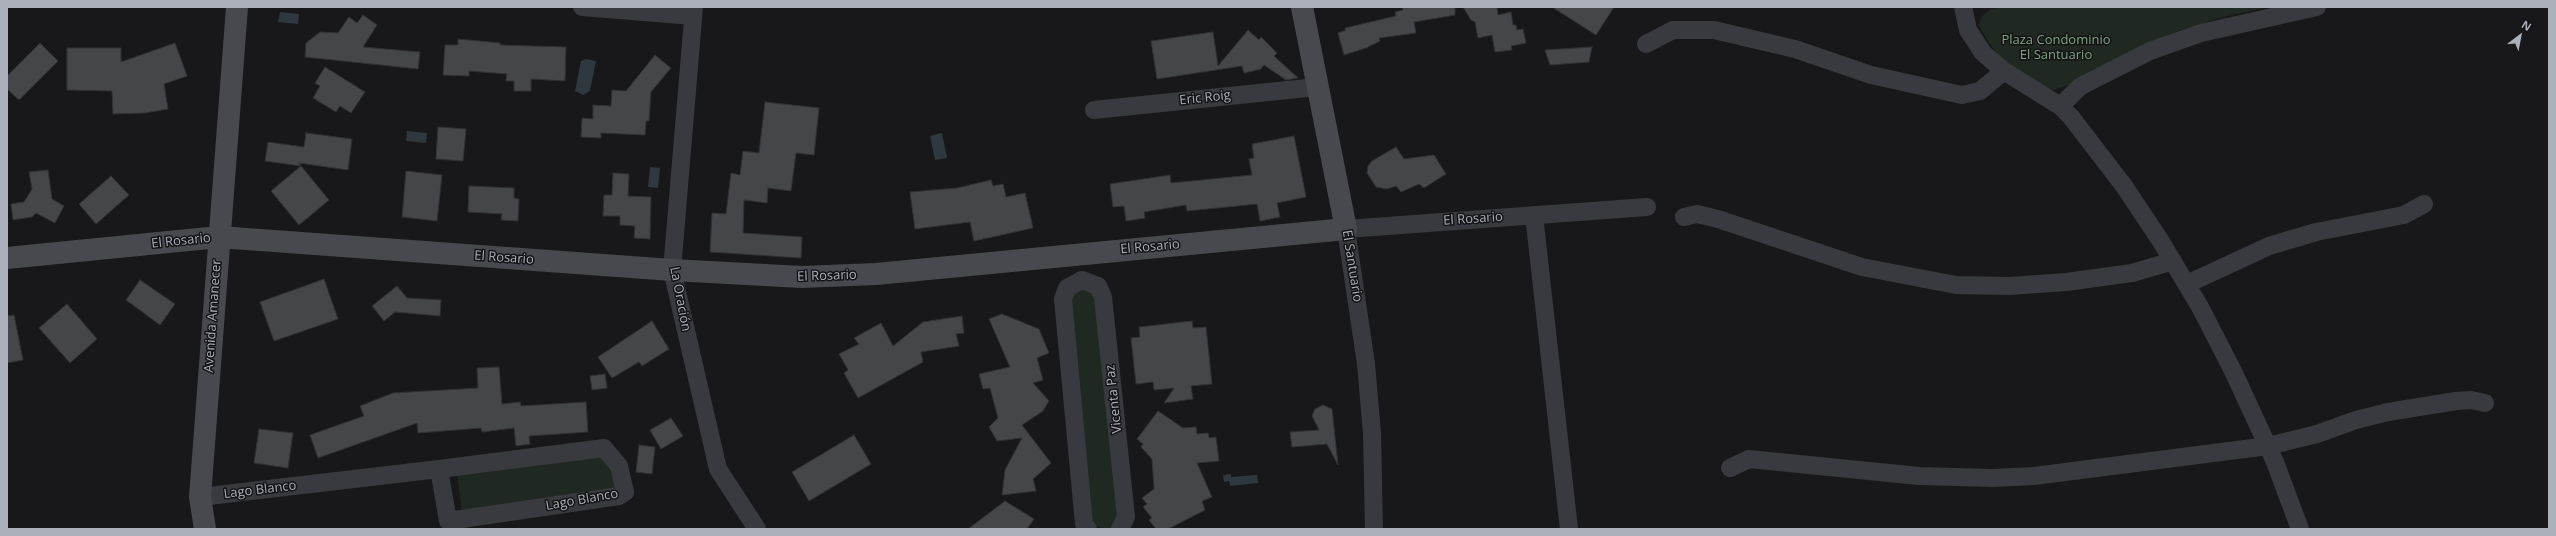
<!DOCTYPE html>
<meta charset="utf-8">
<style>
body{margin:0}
#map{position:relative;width:2556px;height:536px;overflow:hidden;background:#18181a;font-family:"Open Sans",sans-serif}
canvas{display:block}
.frame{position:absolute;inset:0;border:8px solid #abb0ba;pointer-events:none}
.north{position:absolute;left:2500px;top:16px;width:40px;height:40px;-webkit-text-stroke:3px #131315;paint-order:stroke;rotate:32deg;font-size:11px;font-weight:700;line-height:16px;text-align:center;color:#abb0ba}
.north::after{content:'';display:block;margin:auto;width:14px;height:18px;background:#abb0ba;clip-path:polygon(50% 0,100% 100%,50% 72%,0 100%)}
</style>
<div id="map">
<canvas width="2556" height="536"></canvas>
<div class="frame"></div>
<div class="north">N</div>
</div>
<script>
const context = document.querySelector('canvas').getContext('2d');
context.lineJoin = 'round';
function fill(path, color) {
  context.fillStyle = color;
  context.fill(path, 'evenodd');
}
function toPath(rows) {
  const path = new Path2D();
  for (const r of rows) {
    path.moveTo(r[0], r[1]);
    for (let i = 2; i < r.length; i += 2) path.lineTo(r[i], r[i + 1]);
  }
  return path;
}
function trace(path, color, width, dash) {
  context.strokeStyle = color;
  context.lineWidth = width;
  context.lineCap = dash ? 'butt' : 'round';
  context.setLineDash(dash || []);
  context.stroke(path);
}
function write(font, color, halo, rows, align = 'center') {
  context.font = font + ' "Open Sans",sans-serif';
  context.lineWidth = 3;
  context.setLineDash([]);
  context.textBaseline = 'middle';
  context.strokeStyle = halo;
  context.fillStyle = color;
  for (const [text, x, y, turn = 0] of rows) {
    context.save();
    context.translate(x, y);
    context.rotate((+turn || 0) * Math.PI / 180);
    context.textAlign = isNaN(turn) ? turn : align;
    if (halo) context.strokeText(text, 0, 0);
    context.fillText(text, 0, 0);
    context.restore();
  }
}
fill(toPath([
 [2001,7,2267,7,2216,19,2175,32,2088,72,2077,83,2050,91,2004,63,1989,43,1979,26,1981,17,1991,9],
 [1083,288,1096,295,1120,515,1112,528,1107,529,1097,527,1092,520,1070,296],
 [600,454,612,470,616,481,613,491,462,512,457,473]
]), '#202921');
fill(toPath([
 [280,12,299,14,298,24,278,22],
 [586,59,596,61,590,91,583,95,575,91,581,61],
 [407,131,427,133,426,143,406,141],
 [942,133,947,158,935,160,930,136],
 [650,167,660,168,658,188,648,187],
 [1231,474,1231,477,1257,475,1258,483,1230,486,1229,481,1224,482,1223,475]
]), '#2e383e');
const building = toPath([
 [1402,7,1455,7,1455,15,1414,22,1416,33,1379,38,1380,41,1366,48,1344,55,1338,33,1346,30,1345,28,1396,16,1395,12,1403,10,1402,7],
 [1463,7,1497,7,1498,15,1511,12,1513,25,1516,25,1517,30,1523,29,1526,43,1511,46,1512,50,1495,52,1492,35,1478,38,1475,22,1471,20,1463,7],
 [1552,7,1614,7,1596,35,1552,7],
 [363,15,377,25,363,47,420,52,418,69,305,57,306,43,320,32,338,33,349,17,357,23,363,15],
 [1248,30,1259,40,1261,37,1277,53,1274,56,1298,78,1286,80,1264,65,1261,69,1244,73,1242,66,1157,79,1151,41,1213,32,1218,66,1248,30],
 [458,39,500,43,500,45,566,47,565,81,531,79,531,91,514,91,514,81,506,81,507,74,469,71,469,76,443,75,445,45,458,45,458,39],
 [40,43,58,61,19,100,7,89,7,76,40,43],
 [175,43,187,76,164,84,168,109,145,113,113,114,112,91,67,90,67,48,121,48,121,62,175,43],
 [1592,47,1589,62,1550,65,1545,50,1592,47],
 [655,55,671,68,651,92,649,121,646,121,645,135,601,133,601,138,581,137,582,118,593,119,593,105,611,106,612,90,626,91,655,55],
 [325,67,365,92,351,113,340,106,336,112,313,98,320,86,315,83,325,67],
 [765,102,819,108,814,155,796,153,791,191,768,188,767,203,744,200,743,233,802,237,801,258,710,252,712,213,726,214,731,173,740,175,743,151,759,153,765,102],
 [438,127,466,129,463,161,436,159,438,127],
 [306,133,352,139,348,170,299,163,301,166,265,161,268,142,304,147,306,133],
 [1294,136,1306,197,1277,203,1280,217,1260,221,1257,204,1187,211,1186,205,1144,212,1145,218,1126,221,1124,206,1113,207,1110,184,1170,175,1171,183,1252,175,1249,159,1254,158,1252,144,1294,136],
 [1396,147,1404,159,1434,155,1446,174,1424,188,1419,184,1401,192,1396,186,1387,189,1376,187,1367,173,1368,166,1372,161,1396,147],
 [301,166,329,200,299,225,271,191,301,166],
 [48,170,52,199,64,206,55,223,36,213,32,217,13,220,11,204,24,202,32,189,29,172,48,170],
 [406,171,442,175,437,221,402,217,406,171],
 [613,173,629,174,628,196,651,197,650,239,634,238,635,226,620,225,620,216,603,216,604,195,612,195,613,173],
 [111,176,129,195,96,224,79,204,111,176],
 [991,180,993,186,1003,184,1006,197,1025,193,1033,228,974,241,970,222,915,229,910,192,957,188,991,180],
 [469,186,514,188,514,198,519,199,518,221,501,220,502,214,468,212,469,186],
 [324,279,338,319,274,341,260,302,324,279],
 [140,280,175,304,160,325,126,300,140,280],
 [397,286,407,298,441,300,440,316,395,312,384,321,372,306,397,286],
 [67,304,97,339,70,363,39,328,67,304],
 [1002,314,1039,329,1049,353,1037,358,1043,380,1033,383,1049,401,1043,411,1022,425,1051,463,1033,479,1036,491,1002,495,1005,470,1022,438,997,441,989,427,998,418,990,388,983,389,979,374,1010,367,989,319,1002,314],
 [14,315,23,360,7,363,7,316,14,315],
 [962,316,964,333,956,334,959,346,921,352,923,362,858,398,844,373,848,370,839,354,859,344,854,338,881,323,893,346,923,322,962,316],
 [652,321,669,349,642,366,639,362,612,378,598,357,652,321],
 [1192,321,1193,328,1206,327,1212,384,1191,386,1193,399,1164,403,1174,388,1154,390,1153,382,1136,384,1131,338,1140,337,1139,327,1192,321],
 [499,367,502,404,520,402,521,406,586,402,588,432,529,436,530,444,516,446,514,428,482,432,481,428,418,433,417,423,318,458,310,435,364,416,360,406,393,393,478,388,477,368,499,367],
 [605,374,607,388,592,390,590,376,605,374],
 [1323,405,1332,409,1338,465,1327,444,1292,447,1290,432,1319,430,1312,416,1315,409,1323,405],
 [1158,411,1183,428,1196,427,1197,434,1208,433,1209,438,1216,437,1219,461,1197,463,1212,497,1202,501,1205,510,1168,529,1156,529,1149,520,1152,518,1143,507,1147,504,1142,498,1154,489,1152,459,1141,447,1143,444,1137,439,1158,411],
 [671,418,683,436,661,449,650,430,671,418],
 [259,429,293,433,288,468,254,463,259,429],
 [854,435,871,464,809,501,792,472,854,435],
 [639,445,655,447,652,474,636,472,639,445],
 [1005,501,1034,519,1027,529,968,529,1005,501]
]);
fill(building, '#45464a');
trace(building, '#323236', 1);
trace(toPath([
 [582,7,693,16],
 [694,7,672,270,718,469,757,529],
 [1963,7,1968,30,1983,53,2004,71,2060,106,2071,117,2124,186,2160,240,2200,307,2233,371,2275,462,2300,529],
 [1646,44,1673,30,1714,30,1795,49,1871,75,1962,95,1980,91,2004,71],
 [2060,106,2081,86,2150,51,2201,33,2317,7],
 [1094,110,1317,87],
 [1534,215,1569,529],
 [1684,217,1697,214,1718,219,1862,267,1956,285,2010,286,2066,282,2132,273,2173,261],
 [2187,284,2269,246,2316,232,2404,215,2424,204],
 [1730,468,1749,459,1919,476,1993,478,2034,476,2268,446,2317,434,2356,420,2388,412,2456,401,2471,400,2485,403],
 [200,497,439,469,448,521,619,496,625,492,619,466,604,448,439,469],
 [1088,529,1084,524,1063,299,1067,288,1082,280,1098,286,1103,297,1126,517,1120,529],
 [1374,529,1372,433,1366,364,1346,229,1647,207]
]), '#393a3f', 18);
trace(toPath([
 [7,258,219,237,672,270,802,277,876,274,1346,229,1302,7],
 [205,529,200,497,237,7]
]), '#47494f', 22);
write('13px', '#82a483', '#131315', [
 ["Plaza Condominio",2056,40],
 ["El Santuario",2056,55]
]);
write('13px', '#abb0ba', '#131315', [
 ["Eric Roig",1205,98,-6],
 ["El Rosario",1473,219,-4],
 ["El Rosario",181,241,-6],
 ["El Rosario",1150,247,-5],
 ["El Rosario",504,258,4],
 ["El Santuario",1352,266,81],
 ["El Rosario",827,276,-2],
 ["La Oración",680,299,79],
 ["Avenida Amanecer",213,316,-86],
 ["Vicenta Paz",1114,399,-96],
 ["Lago Blanco",260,490,-7],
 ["Lago Blanco",582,500,-10]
]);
</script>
